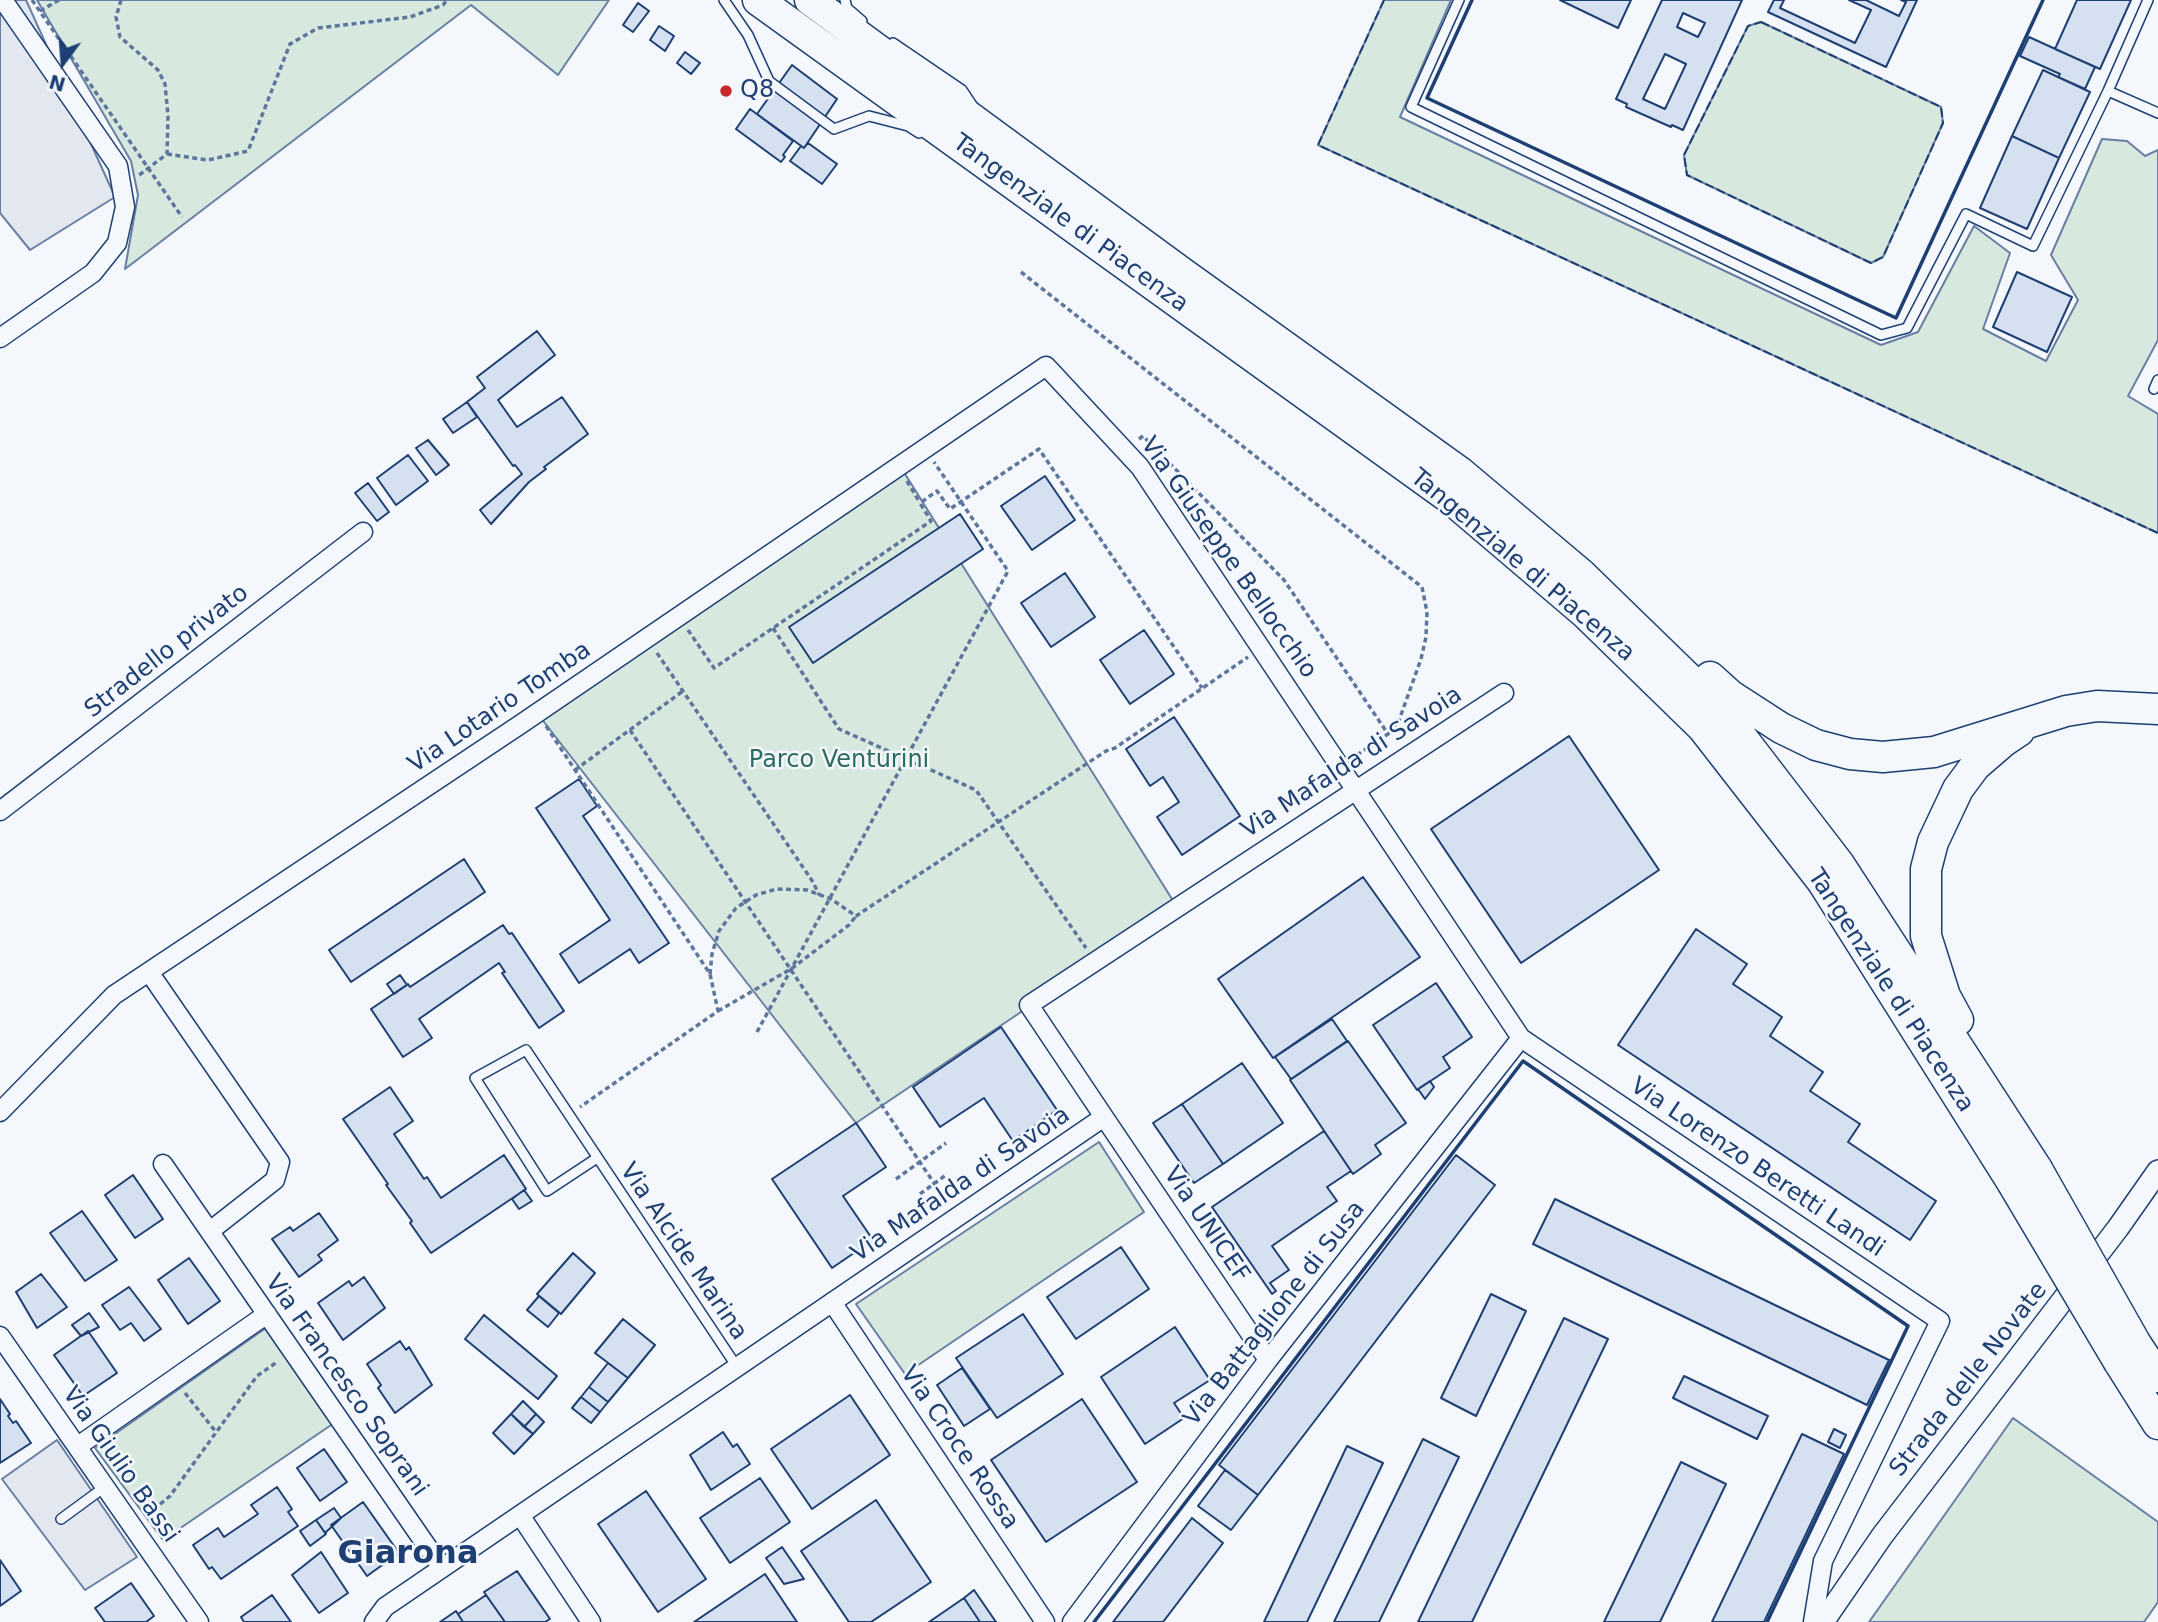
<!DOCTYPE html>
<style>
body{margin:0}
#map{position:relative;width:2158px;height:1622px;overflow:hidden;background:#f4f7fb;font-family:"DejaVu Sans",sans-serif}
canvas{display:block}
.north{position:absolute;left:28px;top:28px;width:70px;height:70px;-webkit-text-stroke:5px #f4f7fb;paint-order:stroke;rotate:196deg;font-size:19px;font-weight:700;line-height:28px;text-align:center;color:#1d3f73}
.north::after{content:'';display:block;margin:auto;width:24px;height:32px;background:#1d3f73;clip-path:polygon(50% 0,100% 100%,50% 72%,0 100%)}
</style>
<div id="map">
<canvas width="2158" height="1622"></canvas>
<div class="north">N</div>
</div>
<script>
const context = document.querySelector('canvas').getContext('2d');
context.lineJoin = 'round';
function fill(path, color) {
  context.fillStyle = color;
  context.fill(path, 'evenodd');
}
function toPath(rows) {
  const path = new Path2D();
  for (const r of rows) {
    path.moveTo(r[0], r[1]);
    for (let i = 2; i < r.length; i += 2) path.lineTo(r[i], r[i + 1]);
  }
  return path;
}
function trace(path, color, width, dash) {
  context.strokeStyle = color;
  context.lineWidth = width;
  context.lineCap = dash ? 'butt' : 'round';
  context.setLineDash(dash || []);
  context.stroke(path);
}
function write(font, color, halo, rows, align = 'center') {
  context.font = font + ' "DejaVu Sans",sans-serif';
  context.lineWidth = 5;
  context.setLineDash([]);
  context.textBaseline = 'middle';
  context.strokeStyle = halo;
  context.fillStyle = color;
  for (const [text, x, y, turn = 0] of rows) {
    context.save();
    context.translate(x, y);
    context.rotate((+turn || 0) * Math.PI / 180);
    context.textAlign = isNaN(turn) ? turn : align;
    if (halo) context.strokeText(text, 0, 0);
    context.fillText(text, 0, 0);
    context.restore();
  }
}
const green = toPath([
 [37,0,609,0,558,75,471,5,125,269,138,195,131,161,37,0],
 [1384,0,1451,0,1400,117,1881,345,1918,332,1974,226,2010,253,1983,329,2046,361,2078,300,2051,255,2102,139,2127,141,2145,156,2158,150,2158,340,2128,396,2158,414,2158,533,1318,145,1384,0],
 [1761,22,1941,107,1943,123,1883,257,1871,263,1687,175,1684,155,1748,26,1761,22],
 [900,466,1177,907,856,1123,537,713,900,466],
 [1099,1142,1144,1212,905,1374,856,1304,1099,1142],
 [273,1323,334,1423,163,1540,95,1448,273,1323],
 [2013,1418,2158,1522,2158,1602,2144,1622,1869,1622,2013,1418]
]);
fill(green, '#d7e8df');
trace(green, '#687fa3', 2);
const parking = toPath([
 [0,0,26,0,115,197,30,250,0,213,0,0],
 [57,1440,137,1557,85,1590,2,1479,57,1440]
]);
fill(parking, '#e3e8f0');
trace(parking, '#687fa3', 2);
const building = toPath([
 [1560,0,1631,0,1618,28,1560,0],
 [1662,0,1742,0,1683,130,1672,125,1671,127,1626,107,1627,104,1616,99,1662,0],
 [1683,13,1705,23,1698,37,1677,27,1683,13],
 [1665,54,1686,64,1665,109,1643,99,1665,54],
 [1774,0,1784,0,1780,8,1855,43,1871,10,1849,0,1866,0,1899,16,1906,2,1901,0,1917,0,1886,67,1768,12,1774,0],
 [2077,0,2131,0,2100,69,2055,49,2077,0],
 [638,3,649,11,633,32,623,25,638,3],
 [659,26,674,36,665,51,650,40,659,26],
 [2029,37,2095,67,2085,89,2058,77,2060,74,2020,56,2029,37],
 [685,52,700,63,691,74,677,63,685,52],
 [792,65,837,99,804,148,757,114,792,65],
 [2043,70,2090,92,2059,158,2012,136,2043,70],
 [750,109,793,141,783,155,785,157,781,162,736,129,750,109],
 [2012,136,2059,158,2027,229,1980,208,2012,136],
 [808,143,837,164,822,184,790,161,801,146,804,148,808,143],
 [2017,272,2072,297,2047,352,1993,327,2017,272],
 [537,331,555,355,498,400,517,427,562,397,588,434,544,467,546,469,529,482,491,524,480,510,522,474,515,465,513,466,467,402,485,388,477,377,537,331],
 [467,402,477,417,453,433,443,419,467,402],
 [428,440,449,465,436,475,416,448,428,440],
 [408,455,428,481,396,505,377,478,408,455],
 [1045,476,1075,520,1032,550,1001,506,1045,476],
 [368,483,389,512,377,521,355,493,368,483],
 [960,514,983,549,813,663,789,627,960,514],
 [1065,573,1095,617,1051,647,1021,603,1065,573],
 [1144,630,1174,674,1130,704,1100,660,1144,630],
 [1174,717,1240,816,1182,855,1157,817,1179,802,1163,777,1150,786,1126,749,1174,717],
 [1569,736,1659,870,1521,963,1431,829,1569,736],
 [579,779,597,806,583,816,669,943,639,963,630,949,579,983,560,954,610,920,536,808,579,779],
 [464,859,485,892,351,982,329,950,464,859],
 [1363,877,1420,957,1273,1058,1218,979,1363,877],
 [503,925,509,934,512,933,564,1011,539,1028,502,973,505,972,499,963,419,1019,432,1038,403,1057,371,1009,408,984,410,987,503,925],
 [1696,929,1747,964,1733,984,1782,1017,1770,1036,1823,1072,1810,1091,1860,1124,1848,1142,1936,1201,1910,1240,1618,1045,1696,929],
 [400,975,407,985,394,994,387,984,400,975],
 [1436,983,1472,1037,1443,1057,1450,1068,1417,1090,1373,1025,1436,983],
 [1332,1019,1347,1041,1291,1079,1275,1057,1332,1019],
 [1001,1027,1057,1110,1013,1141,984,1098,940,1127,913,1087,1001,1027],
 [1348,1041,1406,1123,1375,1145,1381,1154,1353,1174,1290,1080,1348,1041],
 [1242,1063,1283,1123,1223,1164,1182,1104,1242,1063],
 [1430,1081,1434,1087,1425,1099,1418,1089,1430,1081],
 [390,1087,413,1121,394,1134,424,1179,427,1177,441,1198,504,1155,526,1189,431,1253,410,1223,412,1221,386,1185,388,1184,343,1119,390,1087],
 [1182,1104,1223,1164,1194,1183,1153,1123,1182,1104],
 [856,1123,886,1167,843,1196,873,1240,832,1268,772,1179,856,1123],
 [1324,1131,1351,1171,1327,1187,1337,1201,1272,1246,1289,1270,1270,1283,1276,1291,1272,1294,1212,1207,1324,1131],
 [1456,1155,1495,1185,1258,1495,1219,1465,1456,1155],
 [133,1175,163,1219,135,1238,105,1195,133,1175],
 [524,1190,532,1201,519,1209,512,1199,524,1190],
 [1555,1199,1889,1360,1867,1405,1533,1244,1555,1199],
 [82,1211,117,1260,85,1281,50,1233,82,1211],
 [319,1213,338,1240,318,1255,322,1260,299,1277,272,1239,290,1227,293,1231,319,1213],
 [1121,1247,1149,1289,1076,1339,1047,1297,1121,1247],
 [573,1253,595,1273,561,1314,537,1294,573,1253],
 [189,1258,220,1301,188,1324,158,1280,189,1258],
 [41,1274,67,1307,37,1328,16,1292,41,1274],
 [364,1277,385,1308,343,1340,318,1303,349,1281,352,1286,364,1277],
 [129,1287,161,1329,144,1341,131,1323,120,1330,102,1305,129,1287],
 [1491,1294,1526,1311,1476,1416,1441,1398,1491,1294],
 [539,1296,559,1313,548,1327,527,1310,539,1296],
 [89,1313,99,1327,81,1336,72,1325,89,1313],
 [1023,1314,1063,1374,997,1418,956,1358,1023,1314],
 [484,1315,557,1376,538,1399,465,1339,484,1315],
 [1564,1318,1608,1339,1472,1622,1418,1622,1564,1318],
 [623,1319,655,1345,628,1378,595,1353,623,1319],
 [1175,1327,1210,1380,1174,1403,1184,1418,1145,1444,1101,1377,1175,1327],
 [88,1331,117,1373,83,1396,54,1355,88,1331],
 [400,1341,406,1350,409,1347,432,1385,395,1413,378,1388,381,1385,367,1364,400,1341],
 [608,1363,628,1378,608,1402,589,1387,608,1363],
 [962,1368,990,1409,964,1426,937,1385,962,1368],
 [1684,1376,1768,1416,1757,1439,1673,1398,1684,1376],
 [589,1387,608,1402,600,1412,581,1397,589,1387],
 [850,1395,890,1455,812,1509,771,1449,850,1395],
 [581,1397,600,1412,591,1423,572,1408,581,1397],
 [0,1399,10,1414,8,1416,13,1423,16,1421,31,1443,0,1463,0,1399],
 [1082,1399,1137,1482,1046,1542,991,1460,1082,1399],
 [523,1401,536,1414,524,1427,511,1414,523,1401],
 [511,1414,533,1434,514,1454,493,1433,511,1414],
 [536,1414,544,1422,533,1434,524,1427,536,1414],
 [1834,1429,1846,1435,1840,1448,1828,1442,1834,1429],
 [723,1432,733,1447,737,1444,750,1464,711,1490,690,1455,723,1432],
 [1802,1434,1844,1454,1764,1622,1712,1622,1802,1434],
 [1423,1439,1459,1457,1379,1622,1334,1622,1423,1439],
 [1347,1446,1383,1463,1307,1622,1264,1622,1347,1446],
 [324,1449,347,1482,320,1501,297,1468,324,1449],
 [1681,1462,1726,1484,1660,1622,1604,1622,1681,1462],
 [1225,1470,1258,1495,1231,1530,1198,1506,1225,1470],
 [760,1478,790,1522,730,1563,700,1518,760,1478],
 [277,1487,292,1509,288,1512,298,1526,221,1579,212,1567,209,1569,193,1545,218,1528,224,1537,258,1514,251,1505,277,1487],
 [646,1491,706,1579,658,1612,598,1524,646,1491],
 [876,1500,931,1582,871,1622,849,1622,801,1551,876,1500],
 [363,1502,399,1553,367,1576,331,1525,363,1502],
 [334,1508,341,1518,325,1533,316,1520,334,1508],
 [1192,1518,1223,1543,1163,1622,1113,1622,1192,1518],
 [316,1520,326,1534,310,1546,300,1531,316,1520],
 [782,1547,804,1579,784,1584,766,1558,782,1547],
 [321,1552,348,1593,319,1613,292,1575,321,1552],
 [0,1560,21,1591,0,1606,0,1560],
 [517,1571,550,1619,545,1622,505,1622,484,1592,517,1571],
 [765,1574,797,1622,694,1622,765,1574],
 [131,1583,154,1616,146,1622,105,1622,95,1608,131,1583],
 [974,1590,996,1622,980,1622,964,1598,974,1590],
 [272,1595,291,1622,244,1622,241,1617,272,1595],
 [486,1595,505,1622,463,1622,458,1614,486,1595],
 [964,1598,980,1622,929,1622,964,1598],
 [456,1611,463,1622,440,1622,456,1611]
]);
fill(building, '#d5e0f0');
trace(building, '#1d3f73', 2);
const service = toPath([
 [724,0,748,35,769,81,834,129,869,116,908,126,919,133],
 [845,0,847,8,862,21],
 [1459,0,1411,107,1881,335,1907,328,1966,214,2033,246,2108,91,2158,113],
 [893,43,962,90,972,105],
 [2108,91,2148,0],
 [2154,389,2158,380],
 [597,1158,547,1191,475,1078,526,1050,737,1367],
 [61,1519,106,1486]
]);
const minor = toPath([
 [0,338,93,273,117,243,125,207,118,166,3,0],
 [0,811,363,532],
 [149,972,280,1162,275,1180,210,1231],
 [0,1112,114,995,521,724,1046,366,1140,467,1521,1038,1940,1321,1823,1561,1813,1622],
 [1104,1117,1268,1360],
 [163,1164,442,1568],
 [832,1302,1045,1622],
 [0,1336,199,1622],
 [78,1446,267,1314],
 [520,1515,591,1622],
 [374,1622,385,1607,1104,1117,1029,1005,1504,693],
 [1072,1622,1268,1360,1521,1038]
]);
const tertiary = toPath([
 [1823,1622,1882,1536,2118,1228,2158,1171]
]);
const trunk = toPath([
 [758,0,1451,499,1585,613,1703,728,1822,881,2012,1182],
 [810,0,1181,272,1461,473,1581,574,1720,709,1839,864,2037,1169],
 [1710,677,1730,695,1781,728,1816,745,1850,754,1883,757,1934,752,2066,711,2097,706,2158,709],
 [1958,1020,1945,996,1926,936,1926,869,1933,842,1958,789,1975,766,2004,741,2019,731],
 [2136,1344,2158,1377],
 [2119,1362,2158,1424]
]);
trace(service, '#1d3f73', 12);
trace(minor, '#1d3f73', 21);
trace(tertiary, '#1d3f73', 24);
trace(trunk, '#1d3f73', 33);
trace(toPath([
 [32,0,182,217],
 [121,0,116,17,120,37,158,70,165,84,168,116,167,154,138,176],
 [40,11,59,0],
 [167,154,208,160,248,151,290,44,318,28,410,17,443,5,447,0],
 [1021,272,1422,587,1427,612,1426,637,1421,659,1397,726,1388,734],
 [1139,439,1143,436,1284,580,1388,734,1354,757],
 [907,481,920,503],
 [773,628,839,729,976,790,1086,948],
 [688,630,714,668,931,521,920,503,937,491,950,509,1039,449,1202,688],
 [657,653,813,882,819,895],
 [546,726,710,974,718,1011,580,1107],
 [630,730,948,1204],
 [575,770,683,691],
 [710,974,712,954,719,931,736,908,756,895,777,889,807,890,831,899,856,916,1106,751,1115,748,1248,657],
 [718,1011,791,969,849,925,856,916],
 [757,1032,1008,571,934,462],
 [896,1179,946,1143],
 [920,1194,946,1175],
 [185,1393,216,1432],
 [147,1515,170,1496,257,1376,277,1362]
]), '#5e769c', 3.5, [5, 3.5]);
trace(service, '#f4f7fb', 9);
trace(minor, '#f4f7fb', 18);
trace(tertiary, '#f4f7fb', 21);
trace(trunk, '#f4f7fb', 30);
const trunkBridge = toPath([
 [2037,1169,2136,1344],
 [2012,1182,2119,1362]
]);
trace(trunkBridge, '#1d3f73', 33, []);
trace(trunkBridge, '#f4f7fb', 30);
trace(toPath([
 [1384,0,1318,145,2158,533],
 [1761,22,1941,107,1943,123,1883,257,1871,263,1687,175,1684,155,1748,26,1761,22]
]), '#1d3f73', 2, [9, 3.5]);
trace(toPath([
 [1472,0,1427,98,1896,318,2043,0],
 [1094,1622,1523,1061,1908,1326,1767,1622]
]), '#1d3f73', 3.5);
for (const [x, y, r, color] of [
 [726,91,7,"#c62828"]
]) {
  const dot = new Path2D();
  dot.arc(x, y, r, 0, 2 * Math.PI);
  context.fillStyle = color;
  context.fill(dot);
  trace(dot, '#f4f7fb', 2.5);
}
write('24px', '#1d3f73', '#f4f7fb', [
 ["Q8",740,91]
], 'left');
write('24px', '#1d3f73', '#f4f7fb', [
 ["Tangenziale di Piacenza",1070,224,36],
 ["Via Giuseppe Bellocchio",1228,558,55],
 ["Tangenziale di Piacenza",1522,566,40],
 ["Stradello privato",167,652,-38],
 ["Via Lotario Tomba",500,708,-34],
 ["Via Mafalda di Savoia",1352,763,-33],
 ["Tangenziale di Piacenza",1890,991,57],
 ["Via Lorenzo Beretti Landi",1757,1168,34],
 ["Via Mafalda di Savoia",961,1185,-34],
 ["Via UNICEF",1206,1225,56],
 ["Via Alcide Marina",683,1252,56],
 ["Via Battaglione di Susa",1275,1314,-52],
 ["Strada delle Novate",1969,1380,-52],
 ["Via Francesco Soprani",346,1386,55],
 ["Via Croce Rossa",959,1448,56],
 ["Via Giulio Bassi",120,1465,55]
]);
write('24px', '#2c6c60', '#f4f7fb', [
 ["Parco Venturini",839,761]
]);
write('bold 32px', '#1d3f73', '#f4f7fb', [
 ["Giarona",408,1555]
]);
</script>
